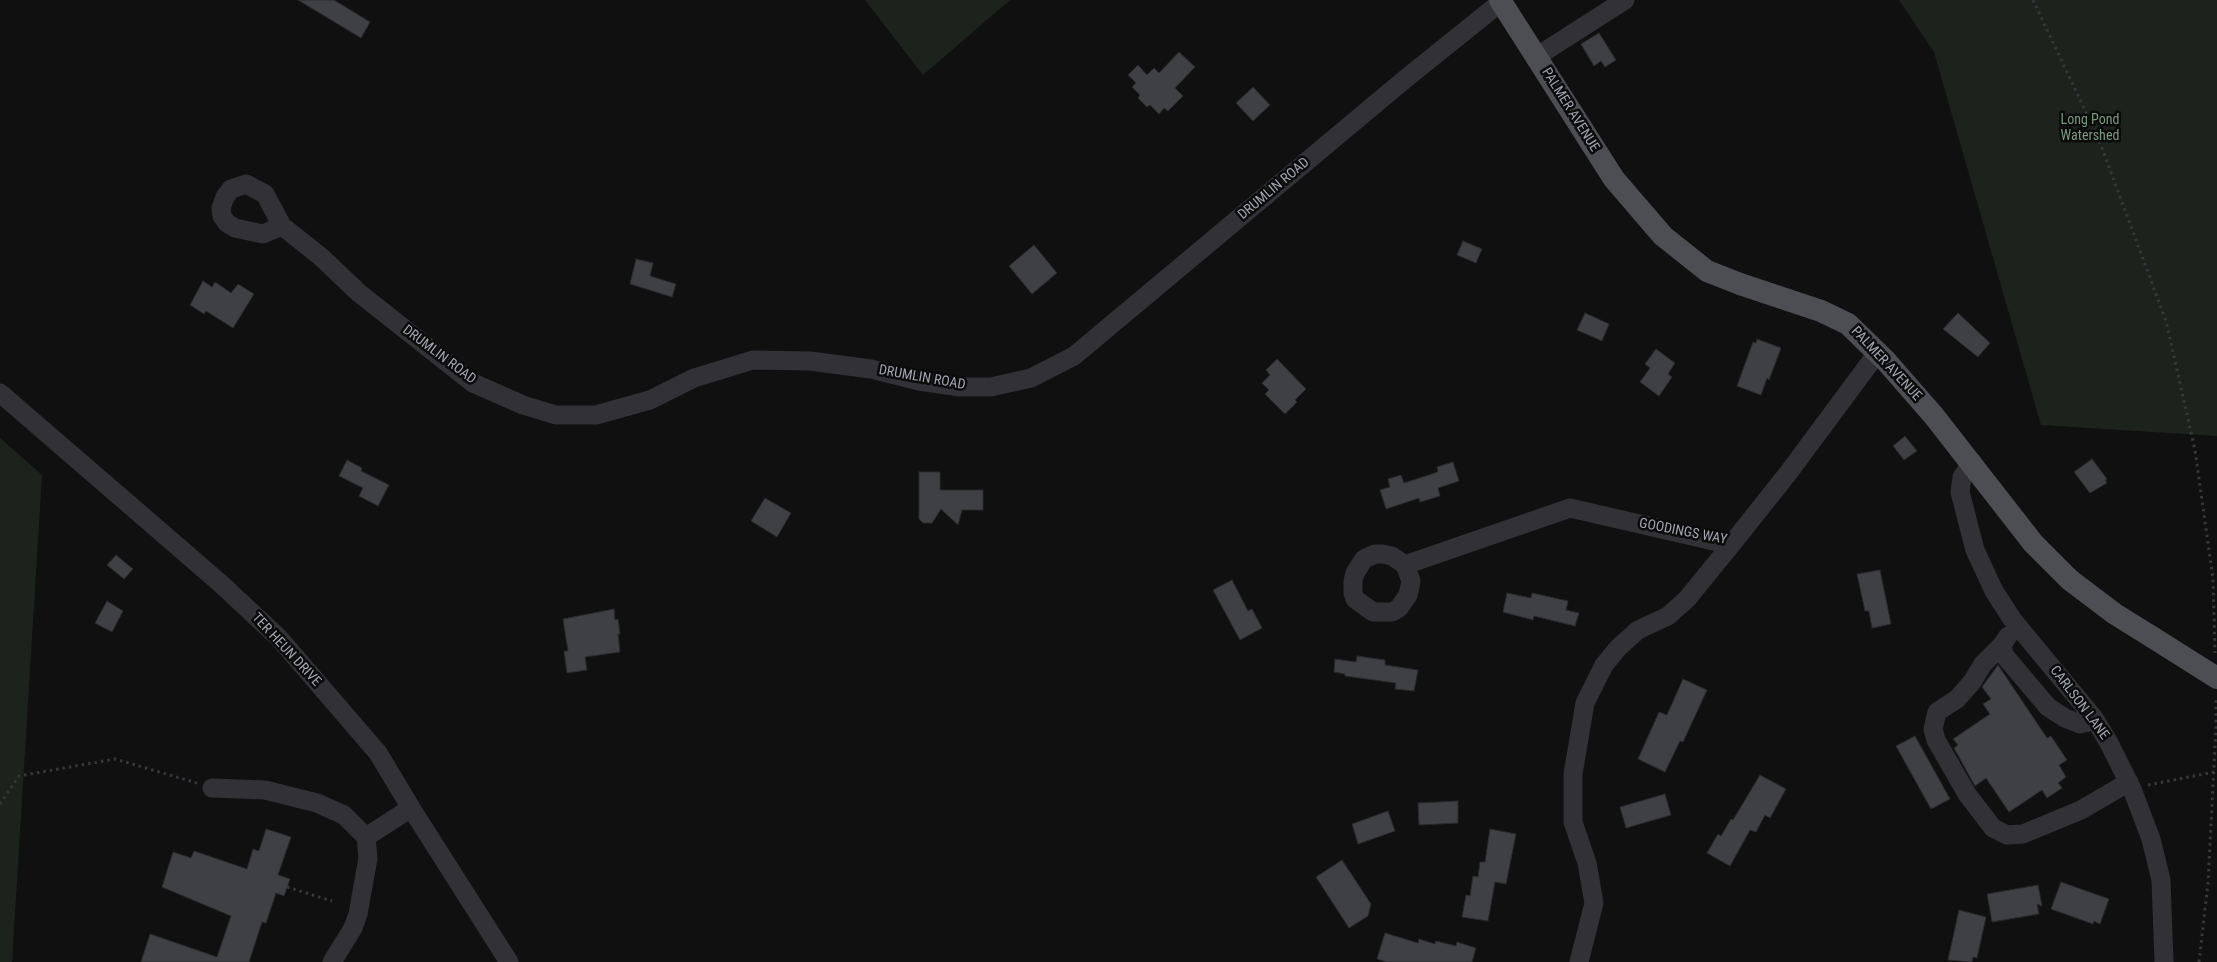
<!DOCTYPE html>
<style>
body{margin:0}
canvas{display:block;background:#101011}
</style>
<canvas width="2217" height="962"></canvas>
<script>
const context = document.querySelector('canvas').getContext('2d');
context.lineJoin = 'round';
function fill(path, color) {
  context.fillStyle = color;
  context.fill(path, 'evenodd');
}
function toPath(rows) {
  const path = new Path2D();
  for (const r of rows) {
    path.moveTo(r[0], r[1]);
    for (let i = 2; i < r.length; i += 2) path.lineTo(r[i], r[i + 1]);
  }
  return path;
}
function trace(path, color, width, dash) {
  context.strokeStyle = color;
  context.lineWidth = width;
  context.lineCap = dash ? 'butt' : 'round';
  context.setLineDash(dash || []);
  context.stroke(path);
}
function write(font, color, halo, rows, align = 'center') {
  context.font = font + ' "Roboto Condensed",sans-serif';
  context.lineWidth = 5;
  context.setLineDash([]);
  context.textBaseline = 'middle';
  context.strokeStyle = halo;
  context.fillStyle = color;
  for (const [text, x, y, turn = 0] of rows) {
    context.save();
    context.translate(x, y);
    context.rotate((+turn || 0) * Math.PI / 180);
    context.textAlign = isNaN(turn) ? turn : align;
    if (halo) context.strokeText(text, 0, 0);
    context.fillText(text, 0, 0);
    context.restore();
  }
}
fill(toPath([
 [865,0,1010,0,923,75],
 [1899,0,2217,0,2217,436,2041,425,1934,52],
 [0,438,42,475,12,962,0,962]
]), '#1c231d');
const building = toPath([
 [298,0,334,0,370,22,361,38,298,0],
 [1599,33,1616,60,1605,67,1601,61,1594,66,1581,44,1599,33],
 [1179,52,1195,67,1175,88,1183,96,1168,111,1164,108,1159,114,1150,105,1147,107,1138,98,1140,95,1132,87,1136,83,1128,75,1138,65,1147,75,1154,68,1159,73,1179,52],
 [1253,87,1270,105,1253,121,1236,103,1253,87],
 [1463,241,1482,249,1476,263,1457,255,1463,241],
 [1034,245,1057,273,1032,294,1009,266,1034,245],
 [636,259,653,263,650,276,676,284,672,297,630,284,636,259],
 [203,281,212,287,215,282,231,293,238,284,254,294,233,328,206,311,204,314,190,305,203,281],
 [1585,313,1609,324,1602,341,1577,330,1585,313],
 [1958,313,1990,343,1978,357,1943,329,1958,313],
 [1757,339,1781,348,1769,380,1767,378,1761,395,1737,386,1753,342,1756,343,1757,339],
 [1656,349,1675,363,1668,374,1672,377,1659,396,1640,382,1650,368,1645,364,1656,349],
 [1277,359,1306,389,1295,400,1297,402,1285,414,1265,394,1269,390,1262,383,1270,375,1266,370,1277,359],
 [1905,436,1917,451,1904,460,1893,446,1905,436],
 [2092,459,2107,479,2105,480,2107,483,2090,493,2074,472,2092,459],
 [347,460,362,468,361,471,389,485,378,506,359,496,363,488,339,476,347,460],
 [1453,462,1459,481,1438,488,1440,496,1420,502,1419,498,1386,509,1380,490,1390,487,1388,479,1401,475,1404,483,1438,472,1437,467,1453,462],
 [919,472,940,472,940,490,983,490,983,510,962,510,958,525,941,509,932,523,923,523,919,519,919,472],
 [765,498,791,513,777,537,751,521,765,498],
 [116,555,133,569,124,579,107,565,116,555],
 [1880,570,1891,624,1872,628,1869,611,1865,611,1857,574,1880,570],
 [1232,580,1248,611,1252,609,1262,628,1240,640,1213,590,1232,580],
 [1507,593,1531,598,1532,593,1568,601,1566,610,1579,613,1575,626,1534,616,1533,620,1503,612,1507,593],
 [107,601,123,611,112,632,95,623,107,601],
 [614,609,615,620,618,619,620,634,618,634,620,652,585,657,587,670,567,673,564,651,568,651,563,619,614,609],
 [1357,656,1385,660,1385,665,1418,670,1414,691,1395,689,1396,683,1345,676,1345,674,1334,672,1335,659,1356,662,1357,656],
 [1998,665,2047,738,2051,736,2067,760,2059,765,2066,777,2058,783,2062,788,2047,798,2042,790,2009,812,1986,778,1975,786,1954,748,1958,745,1953,739,1990,714,1983,704,1991,699,1982,687,1998,665],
 [1683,679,1707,690,1683,742,1680,741,1665,772,1638,759,1659,712,1667,715,1683,679],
 [1915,736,1950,799,1931,809,1896,746,1915,736],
 [1760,775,1786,789,1770,818,1765,815,1756,832,1750,830,1730,866,1707,853,1718,834,1721,836,1731,819,1733,820,1760,775],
 [1665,794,1671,815,1626,828,1620,807,1665,794],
 [1458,801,1458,823,1419,825,1418,803,1458,801],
 [1388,811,1395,831,1358,844,1352,824,1388,811],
 [266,829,291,837,278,875,290,879,284,896,276,893,266,923,262,922,249,962,141,962,150,934,217,957,231,916,162,887,173,852,191,858,194,851,247,869,253,849,259,851,266,829],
 [1490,829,1516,834,1506,884,1495,882,1488,921,1462,917,1466,895,1470,896,1473,876,1478,877,1480,862,1485,862,1490,829],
 [1342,860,1371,904,1368,916,1349,928,1316,877,1342,860],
 [2061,882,2109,899,2100,924,2094,921,2093,924,2051,909,2061,882],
 [2038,885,2042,906,2037,904,2039,914,1992,922,1987,894,2038,885],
 [1959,910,1986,917,1977,958,1973,957,1972,962,1948,960,1959,910],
 [1385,933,1418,943,1419,939,1435,944,1436,941,1456,946,1457,942,1476,948,1472,962,1387,962,1377,959,1385,933]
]);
fill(building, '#3f4044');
trace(building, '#2a2a2d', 1);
trace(toPath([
 [2033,0,2099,140,2166,321,2195,450,2213,579,2215,653],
 [2148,785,2214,772],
 [0,804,19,776,115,759,197,783],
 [287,887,332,901],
 [2199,962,2208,883,2216,727,2216,697]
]), '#37383c', 3, [2.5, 4]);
trace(toPath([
 [1536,57,1625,0],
 [246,184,265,194,282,226,263,234,235,228,227,223,222,216,221,208,225,197,231,189,246,184],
 [282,226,320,256,359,293,473,383,523,405,556,415,596,415,650,400,694,378,753,360,810,361,871,369,919,381,960,387,991,387,1031,378,1074,356,1404,80,1501,2],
 [0,393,220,583,279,638,378,753,411,808,509,962],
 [1972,462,1962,477,1960,492,1975,550,1994,591,2012,619,2094,718,2109,743,2132,789,2151,839,2161,880,2164,962],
 [1405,565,1392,556,1382,554,1375,554,1364,559,1355,573,1353,581,1353,593,1355,599,1373,612,1392,612,1399,608,1408,595,1411,581,1405,565,1570,508,1731,545,1789,472,1878,352],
 [2008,636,2002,645,2004,655,2048,707,2065,718,2080,724,2095,721],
 [2002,645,1983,664,1972,682,1957,699,1937,712,1933,729,1936,740,1967,794,1993,828,2007,835,2023,834,2081,810,2129,782],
 [212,788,265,790,317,803,344,815,366,837,368,858,358,914,353,928,332,962],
 [366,837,411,808],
 [1579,962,1594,903,1587,863,1573,822,1573,774,1585,703,1604,665,1618,648,1638,630,1668,616,1687,599,1731,545]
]), '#313136', 19);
trace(toPath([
 [1500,0,1614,179,1663,236,1707,271,1740,284,1821,311,1848,324,1886,361,1934,416,2033,543,2070,580,2115,614,2152,637]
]), '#4d4e54', 22);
trace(toPath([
 [2152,637,2217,678]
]), '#4d4e54', 22);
write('14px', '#a2a5b1', '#0b0b0c', [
 ["PALMER AVENUE",1570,110,58],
 ["DRUMLIN ROAD",1274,189,-40],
 ["DRUMLIN ROAD",439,355,37],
 ["PALMER AVENUE",1886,364,47],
 ["DRUMLIN ROAD",922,378,10],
 ["GOODINGS WAY",1683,532,11],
 ["TER HEUN DRIVE",286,650,47],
 ["CARLSON LANE",2079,703,53]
]);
write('14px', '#7a9b7e', '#0b0b0c', [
 ["Long Pond",2090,120],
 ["Watershed",2090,136]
]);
</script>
